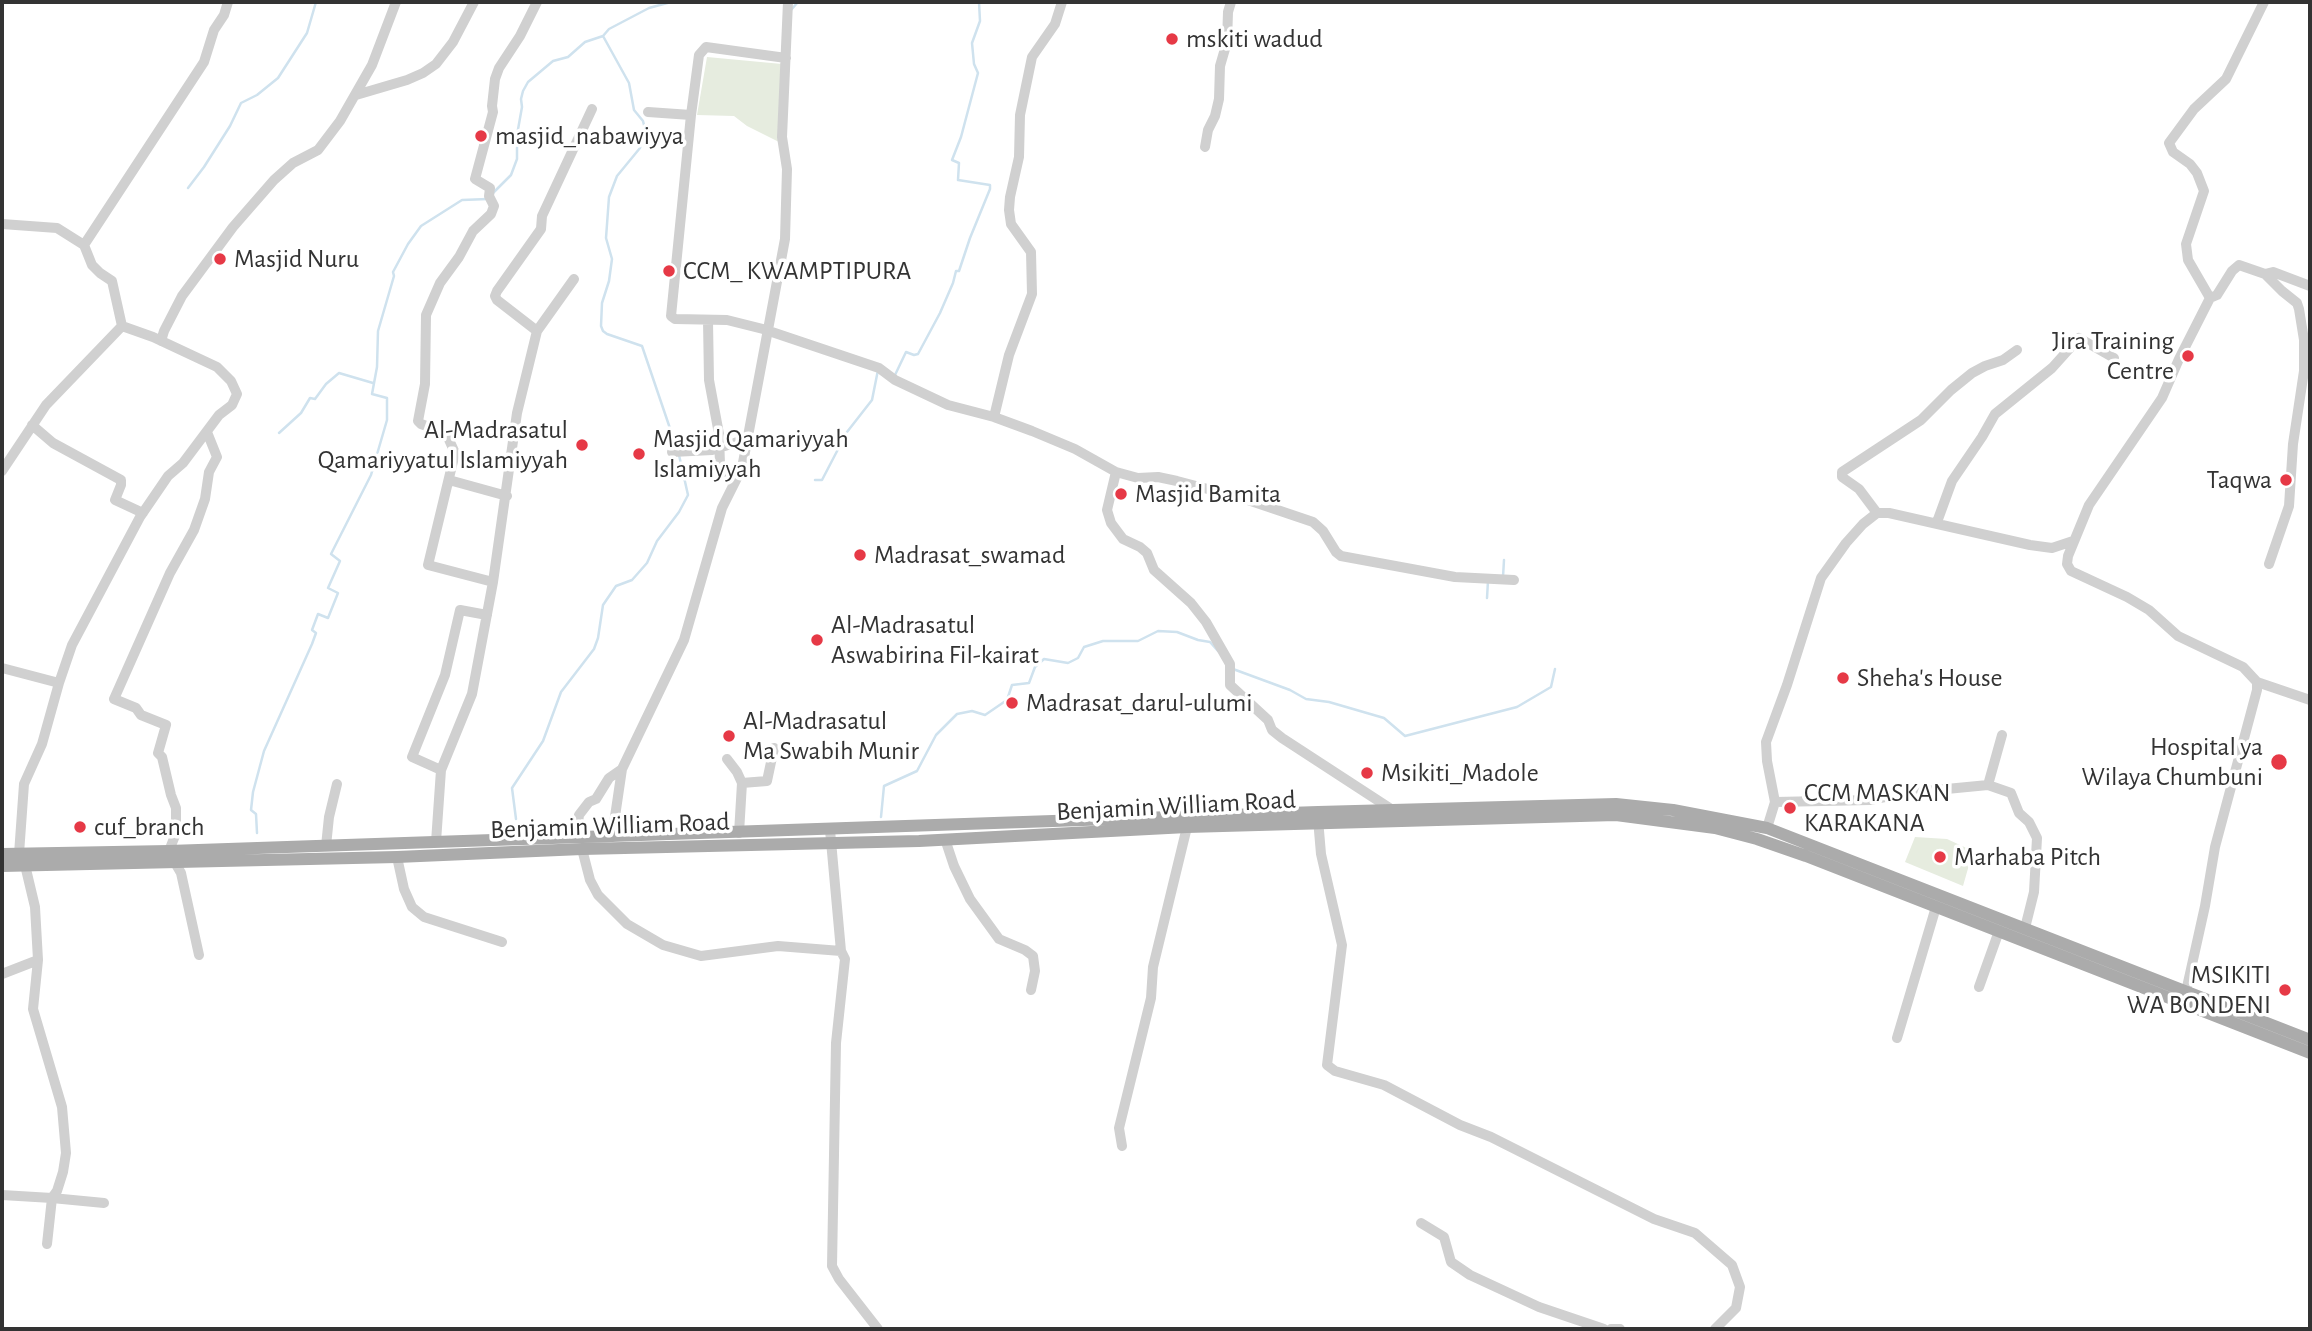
<!DOCTYPE html>
<style>
body{margin:0}
#map{position:relative;width:2312px;height:1331px;overflow:hidden;background:#fff;font-family:"Alegreya Sans",sans-serif}
canvas{display:block}
.frame{position:absolute;inset:0;border:4px solid #333;pointer-events:none}
</style>
<div id="map">
<canvas width="2312" height="1331"></canvas>
<div class="frame"></div>
</div>
<script>
const context = document.querySelector('canvas').getContext('2d');
context.lineJoin = 'round';
function fill(path, color) {
  context.fillStyle = color;
  context.fill(path, 'evenodd');
}
function toPath(rows) {
  const path = new Path2D();
  for (const r of rows) {
    path.moveTo(r[0], r[1]);
    for (let i = 2; i < r.length; i += 2) path.lineTo(r[i], r[i + 1]);
  }
  return path;
}
function trace(path, color, width, dash) {
  context.strokeStyle = color;
  context.lineWidth = width;
  context.lineCap = dash ? 'butt' : 'round';
  context.setLineDash(dash || []);
  context.stroke(path);
}
function write(font, color, halo, rows, align = 'center') {
  context.font = font + ' "Alegreya Sans",sans-serif';
  context.lineWidth = 7;
  context.setLineDash([]);
  context.textBaseline = 'middle';
  context.strokeStyle = halo;
  context.fillStyle = color;
  for (const [text, x, y, turn = 0] of rows) {
    context.save();
    context.translate(x, y);
    context.rotate((+turn || 0) * Math.PI / 180);
    context.textAlign = isNaN(turn) ? turn : align;
    if (halo) context.strokeText(text, 0, 0);
    context.fillText(text, 0, 0);
    context.restore();
  }
}
fill(toPath([
 [707,57,782,64,779,142,747,126,734,116,697,115],
 [1915,837,1947,839,1973,851,1963,886,1905,862]
]), '#e6ecdf');
trace(toPath([
 [791,10,798,2],
 [603,36,629,83,634,110,643,121,645,129,640,148,617,176,609,197,606,238,612,259,609,281,602,303,601,326,603,331,607,334,642,346,677,449],
 [188,188,204,167,230,126,241,103,257,95,278,78,307,33,316,2],
 [492,194,511,175,517,159,517,135,522,107,521,99,523,91,528,82,553,61,568,57,585,42,603,36,609,29,649,8,671,2],
 [895,375,906,352,914,355,918,354,940,313,953,283,956,271,959,271,970,238,990,189,990,185,958,180,959,163,952,160,961,137,978,73,974,64,972,43,980,21,979,2],
 [279,433,301,413,310,398,315,399,326,384,339,373,373,383],
 [815,480,822,480,847,432,872,400,878,370],
 [1503,577,1504,560],
 [1487,598,1488,581],
 [1233,669,1290,690,1306,699,1329,702,1384,718,1405,736,1517,707,1551,687,1555,669],
 [881,817,884,786,917,771,936,735,957,714,972,711,985,715,1007,700,1012,685,1029,683,1035,667,1044,659,1068,663,1078,658,1084,647,1103,641,1138,641,1158,631,1177,632,1198,640,1210,642,1218,651],
 [516,819,512,788,543,741,561,692,594,649,598,638,603,605,616,586,632,580,647,563,657,541,679,512,688,495,679,455],
 [257,833,256,814,251,810,253,792,264,751,312,644,316,633,312,630,318,614,328,618,338,593,328,588,340,561,331,554,371,475,387,420,387,398,372,394,377,367,378,331,394,276,393,272,408,244,421,226,462,200,488,199]
]), '#cfe2ee', 2.5);
trace(toPath([
 [786,58,706,47,699,55,691,115,671,316,675,319,727,320,763,329,879,368,895,380,948,405,994,417,1032,431,1075,449,1116,472,1138,478,1158,477,1177,481,1242,498,1313,522,1323,531,1336,552,1341,556,1455,577,1514,580],
 [356,95,407,80,423,73,436,64,453,42,474,2],
 [648,112,691,115],
 [1205,147,1208,130,1215,116,1219,99,1220,66,1227,42,1228,12,1231,2],
 [2,224,57,228,84,245,92,265,100,273,112,281,122,326,153,337,217,367,231,381,237,394,232,405,219,415,183,463,168,476,140,517,72,645,59,683,42,744,24,784,19,854],
 [84,245,204,62,214,30,224,15,228,2],
 [2265,274,2273,272,2310,286],
 [2210,298,2217,295,2232,271,2239,265,2265,274,2282,291,2297,303,2299,309,2304,340,2304,371,2293,444,2289,506,2269,564],
 [708,321,709,380,719,434,720,465,725,476,734,484],
 [537,331,497,300,495,296,497,291,541,229,542,216,592,109],
 [161,341,164,331,182,296,233,227,274,180,293,163,318,150,340,121,372,65,396,2],
 [994,417,1009,355,1032,294,1031,252,1011,224,1009,210,1010,197,1019,157,1020,115,1032,57,1055,24,1062,2],
 [32,425,53,443,121,480,121,485,115,500,143,513],
 [672,452,712,450,747,439],
 [2,471,46,405,122,326],
 [1116,472,1107,510,1111,523,1123,539,1140,547,1147,553,1154,570,1191,603,1206,622,1230,664,1230,685,1268,720,1272,730,1282,738,1391,809],
 [449,480,507,496],
 [1877,513,1859,489,1842,477,1842,472,1921,420,1951,390,1972,373,1985,366,2003,360,2017,350],
 [1937,522,1952,481,1982,437,1995,414,2052,368,2079,338,2114,358],
 [493,582,517,413,537,331,574,279],
 [2,668,59,683],
 [2257,682,2310,700],
 [727,759,737,772,742,783,739,833],
 [441,770,412,757,445,675,460,610,487,615],
 [742,783,767,781,774,748],
 [1988,785,2002,735],
 [1775,802,1870,800,1905,793,1988,785,2011,793,2019,813,2029,822,2037,838,2034,892,2025,928],
 [1318,819,1321,854,1342,945,1327,1065,1335,1071,1384,1085,1460,1125,1491,1137,1654,1219,1695,1233,1732,1265,1740,1287,1736,1308,1715,1329],
 [1767,828,1775,802,1767,761,1766,742,1787,685,1821,578,1846,543,1863,524,1877,513,1889,513,2030,545,2052,548,2073,541],
 [830,830,841,951],
 [612,837,622,769,684,640,722,508,742,468,785,239,787,169,782,137,788,2],
 [576,838,579,815,589,802,596,799,609,778,622,769],
 [945,839,954,866,970,899,999,939,1025,950,1033,956,1035,971,1031,990],
 [436,842,441,770,472,694,493,582,428,565,455,453,446,433,421,424,418,421,425,384,426,315,440,283,459,257,473,231,491,214,494,206,489,196,490,188,475,179,493,112,492,106,495,79,499,68,520,36,537,2],
 [326,846,329,817,337,784],
 [582,849,590,880,598,895,627,924,663,945,701,956,778,946,841,951,845,959,836,1043,832,1266,839,1279,878,1329],
 [169,851,176,833,176,808,171,795,162,757,158,753,166,725,141,715,136,708,114,699,170,573,194,530,205,499,209,472,217,457,207,432],
 [397,857,404,889,412,907,424,917,502,942],
 [174,861,181,873,199,955],
 [2,974,38,960],
 [1979,987,1999,931],
 [2185,996,2205,906,2215,847,2257,690,2257,682,2243,667,2178,636,2149,610,2127,597,2071,571,2067,564,2068,556,2089,505,2162,398,2179,359,2210,298,2188,260,2186,244,2204,191,2197,173,2190,164,2173,152,2169,143,2194,109,2226,79,2264,2],
 [1897,1038,1936,907],
 [1122,1146,1119,1128,1151,998,1153,967,1187,827],
 [2,1195,52,1198,57,1191,63,1172,66,1153,62,1107,33,1009,38,960,35,907,25,865],
 [1421,1223,1444,1237,1451,1262,1470,1275,1539,1307,1604,1329],
 [47,1244,52,1198,104,1203],
 [1611,1329,1620,1329]
]), '#d0d0d0', 10);
trace(toPath([
 [2,854,169,851,1318,812,1616,804,1673,810,1767,828,2310,1040],
 [2,866,397,857,582,849,919,841,1187,827,1616,815,1715,828,1757,839,1806,856,2310,1053]
]), '#ababab', 12);
for (const [x, y, r, color] of [
 [1172,39,7,"#e63946"],
 [481,136,7,"#e63946"],
 [220,259,7,"#e63946"],
 [669,271,7,"#e63946"],
 [2188,356,7,"#e63946"],
 [582,445,7,"#e63946"],
 [639,454,7,"#e63946"],
 [2286,480,7,"#e63946"],
 [1121,494,7,"#e63946"],
 [860,555,7,"#e63946"],
 [817,640,7,"#e63946"],
 [1843,678,7,"#e63946"],
 [1012,703,7,"#e63946"],
 [729,736,7,"#e63946"],
 [2279,762,9,"#e63946"],
 [1367,773,7,"#e63946"],
 [1790,808,7,"#e63946"],
 [80,827,7,"#e63946"],
 [1940,857,7,"#e63946"],
 [2285,990,7,"#e63946"]
]) {
  const dot = new Path2D();
  dot.arc(x, y, r, 0, 2 * Math.PI);
  context.fillStyle = color;
  context.fill(dot);
  trace(dot, '#fff', 2.5);
}
write('26px', '#333', '#fff', [
 ["mskiti wadud",1186,39],
 ["masjid_nabawiyya",495,136],
 ["Masjid Nuru",234,259],
 ["CCM_ KWAMPTIPURA",683,271],
 ["Jira Training",2174,341,"right"],
 ["Centre",2174,371,"right"],
 ["Al-Madrasatul",568,430,"right"],
 ["Qamariyyatul Islamiyyah",568,460,"right"],
 ["Masjid Qamariyyah",653,439],
 ["Islamiyyah",653,469],
 ["Taqwa",2272,480,"right"],
 ["Masjid Bamita",1135,494],
 ["Madrasat_swamad",874,555],
 ["Al-Madrasatul",831,625],
 ["Aswabirina Fil-kairat",831,655],
 ["Sheha's House",1857,678],
 ["Madrasat_darul-ulumi",1026,703],
 ["Al-Madrasatul",743,721],
 ["Ma Swabih Munir",743,751],
 ["Hospital ya",2263,747,"right"],
 ["Wilaya Chumbuni",2263,777,"right"],
 ["Msikiti_Madole",1381,773],
 ["CCM MASKAN",1804,793],
 ["KARAKANA",1804,823],
 ["cuf_branch",94,827],
 ["Marhaba Pitch",1954,857],
 ["MSIKITI",2271,975,"right"],
 ["WA BONDENI",2271,1005,"right"]
], 'left');
write('26px', '#333', '#fff', [
 ["Benjamin William Road",1176,806,-3],
 ["Benjamin William Road",610,826,-2]
]);
</script>
